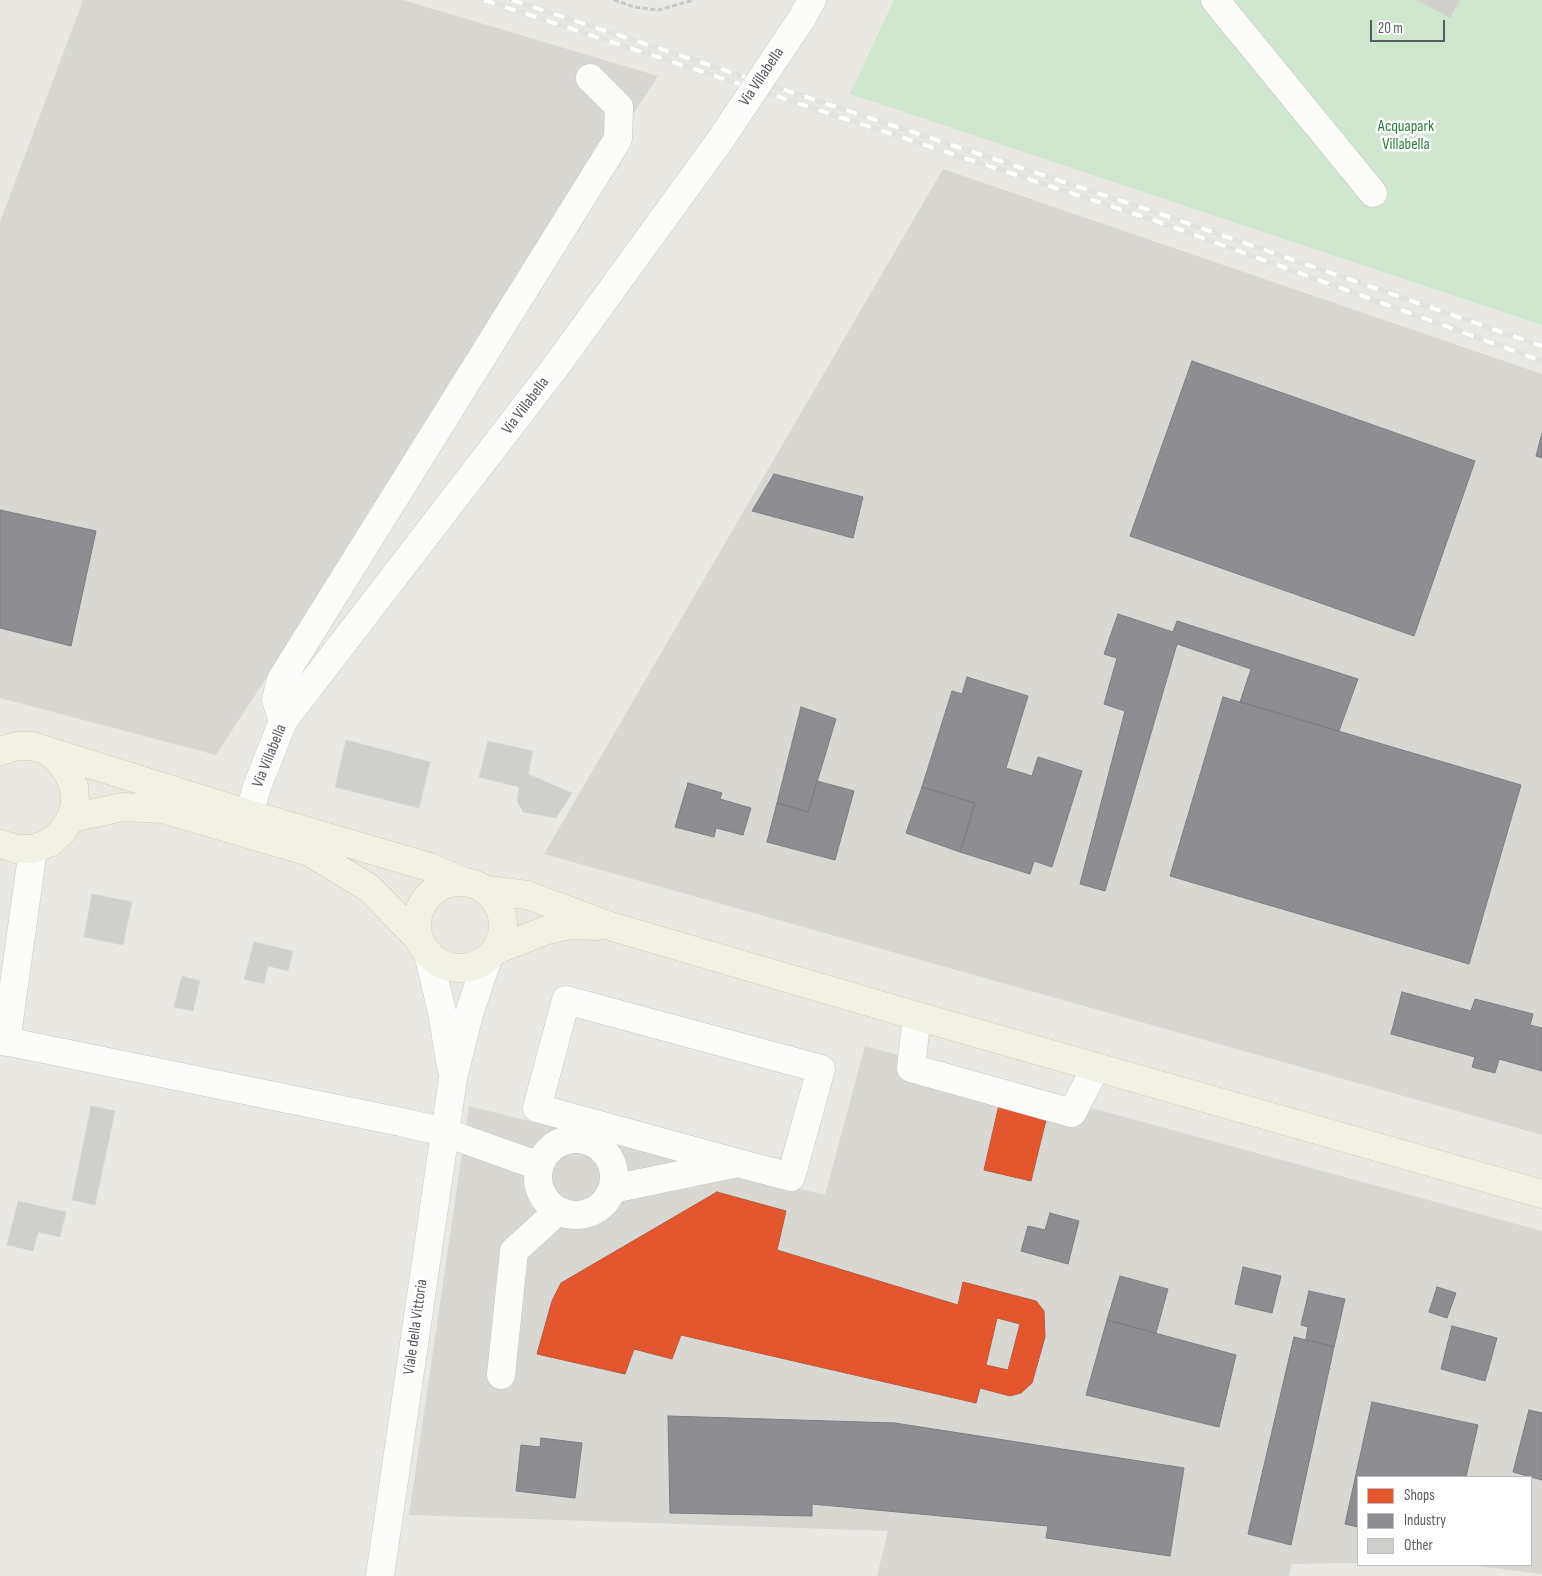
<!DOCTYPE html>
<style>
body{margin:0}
#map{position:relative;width:1542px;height:1576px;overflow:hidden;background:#e9e8e2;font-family:"Sofia Sans Condensed",sans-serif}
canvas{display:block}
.legend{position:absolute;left:1357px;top:1476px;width:175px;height:90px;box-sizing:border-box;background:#fff;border:1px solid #bcbdc0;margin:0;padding:6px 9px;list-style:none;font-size:15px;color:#585b61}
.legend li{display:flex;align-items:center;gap:10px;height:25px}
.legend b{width:25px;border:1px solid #bcbdc0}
.scale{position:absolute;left:1370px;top:20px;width:75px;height:22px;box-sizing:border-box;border:2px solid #585b61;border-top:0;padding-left:6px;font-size:15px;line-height:18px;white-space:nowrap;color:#585b61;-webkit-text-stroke:4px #fff;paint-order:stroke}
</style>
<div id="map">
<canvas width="1542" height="1576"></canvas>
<ul class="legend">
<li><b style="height:14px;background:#e4572e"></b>Shops</li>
<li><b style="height:14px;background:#8d8d92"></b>Industry</li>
<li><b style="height:14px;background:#cfcfcb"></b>Other</li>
</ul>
<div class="scale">20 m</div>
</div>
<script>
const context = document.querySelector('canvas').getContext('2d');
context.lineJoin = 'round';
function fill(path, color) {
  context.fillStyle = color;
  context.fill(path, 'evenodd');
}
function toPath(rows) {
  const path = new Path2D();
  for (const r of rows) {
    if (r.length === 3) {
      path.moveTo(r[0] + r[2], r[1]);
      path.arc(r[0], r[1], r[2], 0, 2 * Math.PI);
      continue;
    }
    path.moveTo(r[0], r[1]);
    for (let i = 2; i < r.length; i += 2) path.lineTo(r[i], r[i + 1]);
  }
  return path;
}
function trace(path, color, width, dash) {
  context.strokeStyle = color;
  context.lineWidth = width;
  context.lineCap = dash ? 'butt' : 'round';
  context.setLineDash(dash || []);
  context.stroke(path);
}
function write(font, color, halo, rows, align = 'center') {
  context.font = font + ' "Sofia Sans Condensed",sans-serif';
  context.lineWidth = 5;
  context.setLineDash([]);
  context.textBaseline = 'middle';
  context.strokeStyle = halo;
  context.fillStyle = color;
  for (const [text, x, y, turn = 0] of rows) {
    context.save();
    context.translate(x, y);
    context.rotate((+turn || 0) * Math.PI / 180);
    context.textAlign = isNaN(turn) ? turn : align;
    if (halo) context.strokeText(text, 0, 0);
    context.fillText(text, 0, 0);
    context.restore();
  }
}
fill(toPath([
 [83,0,403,0,658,76,216,755,0,698,0,222],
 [943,169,1542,374,1542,1135,544,854],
 [865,1046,1542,1231,1542,1574,1469,1565,1531,1565,1531,1477,1358,1477,1358,1563,1292,1564,1289,1576,877,1576,888,1531,409,1515,469,1106,825,1195]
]), '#d9d7d2');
fill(toPath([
 [894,0,1542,0,1542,325,850,94]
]), '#cfe7cf');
const shops = toPath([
 [999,1105,1047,1116,1031,1181,984,1170,999,1105],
 [717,1192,786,1211,777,1250,958,1305,963,1282,1036,1301,1044,1311,1045,1337,1032,1383,1021,1393,1010,1396,980,1388,976,1403,681,1335,672,1359,634,1349,625,1374,537,1354,552,1301,561,1283,717,1192],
 [997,1318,1020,1324,1008,1370,986,1365,997,1318]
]);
fill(shops, '#e4572e');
trace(shops, '#ba583d', 1);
const industry = toPath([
 [1192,361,1475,461,1414,636,1130,536,1192,361],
 [1542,433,1542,458,1536,456,1542,433],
 [774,474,863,497,853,538,752,511,774,474],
 [0,510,96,531,71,646,0,628,0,567,1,561,0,561,0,510],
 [1118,614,1173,632,1177,621,1358,679,1339,731,1240,702,1251,669,1177,644,1105,891,1080,884,1125,711,1104,704,1117,658,1104,654,1118,614],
 [967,677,1028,696,1006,768,1032,776,1038,757,1082,771,1052,867,1034,861,1030,874,960,852,975,803,922,787,952,691,962,694,967,677],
 [1223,697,1521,785,1469,964,1170,876,1223,697],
 [801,707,836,719,808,812,777,803,801,707],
 [817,781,854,791,835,860,767,842,777,803,808,812,817,781],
 [688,783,722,793,720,799,751,808,743,835,716,828,714,837,675,827,688,783],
 [922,787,975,803,960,852,906,833,922,787],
 [1402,992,1471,1011,1475,999,1533,1014,1530,1025,1542,1028,1542,1071,1499,1059,1495,1073,1472,1067,1475,1057,1391,1034,1402,992],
 [1050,1213,1079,1221,1068,1264,1021,1251,1028,1226,1045,1230,1050,1213],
 [1243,1267,1281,1276,1272,1313,1235,1304,1243,1267],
 [1120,1276,1168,1289,1156,1333,1107,1320,1120,1276],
 [1437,1287,1456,1293,1447,1318,1429,1312,1437,1287],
 [1309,1291,1345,1299,1334,1347,1306,1339,1308,1327,1301,1325,1309,1291],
 [1107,1320,1236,1355,1219,1427,1086,1395,1107,1320],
 [1452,1326,1497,1338,1485,1381,1441,1369,1452,1326],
 [1294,1337,1334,1347,1291,1545,1248,1534,1294,1337],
 [1372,1402,1478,1425,1466,1477,1358,1477,1358,1527,1345,1524,1372,1402],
 [1529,1410,1542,1413,1542,1480,1513,1472,1529,1410],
 [668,1416,895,1423,1184,1468,1170,1556,1046,1538,1048,1526,812,1504,812,1516,670,1513,668,1416],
 [541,1438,582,1443,575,1498,516,1491,521,1445,540,1447,541,1438]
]);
fill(industry, '#8d8d92');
trace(industry, '#7d7e83', 1);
const building = toPath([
 [1417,0,1460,0,1450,18,1417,0],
 [346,740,430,762,419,808,335,787,346,740],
 [488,741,533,751,528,774,572,793,556,818,523,812,517,801,519,787,479,777,488,741],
 [92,894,132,902,123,945,84,937,92,894],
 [254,942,293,951,288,971,268,966,264,984,244,979,254,942],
 [182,976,200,981,193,1011,174,1007,182,976],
 [91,1106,115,1111,95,1205,72,1200,91,1106],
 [18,1201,66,1212,60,1237,38,1232,33,1251,7,1245,18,1201]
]);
fill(building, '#cfcfcb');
trace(building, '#d8d7d1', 1);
const minor = toPath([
 [1215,0,1373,193],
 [802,18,812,0],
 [283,721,276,700,281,680,618,139,619,107,590,78],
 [249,814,257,787,283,721,557,365,721,139],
 [428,953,442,1012,451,1067],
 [917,1016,911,1068,1072,1113,1096,1067],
 [0,1040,401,1122,444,1132,539,1166],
 [6,1042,33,849],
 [576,1177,38],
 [612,1189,738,1163,791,1177,821,1069,566,1000,537,1108,738,1163],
 [501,1375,514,1251,558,1211],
 [380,1576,453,1078,469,1014,487,960]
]);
const major = toPath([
 [0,751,17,746,32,746,249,814,429,867,462,881],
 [71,818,123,807,163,809,310,852,369,888,419,939],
 [0,844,17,849,33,849,49,843,62,832,71,818,75,803,74,787,68,773,59,760,48,752],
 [460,925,43],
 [487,890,527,895,613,927,917,1016,1542,1194],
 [496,950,547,930,570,925,597,926]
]);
trace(minor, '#c5c6c4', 29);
trace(major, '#d2cdae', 29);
trace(toPath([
 [614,0,634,7,658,10,694,0]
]), '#c5cbc8', 3, [5, 2.5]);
trace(minor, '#fcfcfb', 28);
trace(major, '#f2f1e5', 28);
const rail = toPath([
 [484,0,1150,219,1542,361],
 [512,0,1152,211,1542,346]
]);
trace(rail, '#e2e2e1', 5.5);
trace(rail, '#fff', 4, [11]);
const minorBridge = toPath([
 [721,139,802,18]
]);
trace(minorBridge, '#c5c6c4', 29, []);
trace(minorBridge, '#fcfcfb', 28);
write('16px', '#585b61', '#fff', [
 ["Via Villabella",762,77,-56],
 ["Via Villabella",526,406,-53],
 ["Via Villabella",270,756,-68],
 ["Viale della Vittoria",416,1327,-82]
]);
write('16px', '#2f813e', '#fff', [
 ["Acquapark",1406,127],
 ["Villabella",1406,145]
]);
</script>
